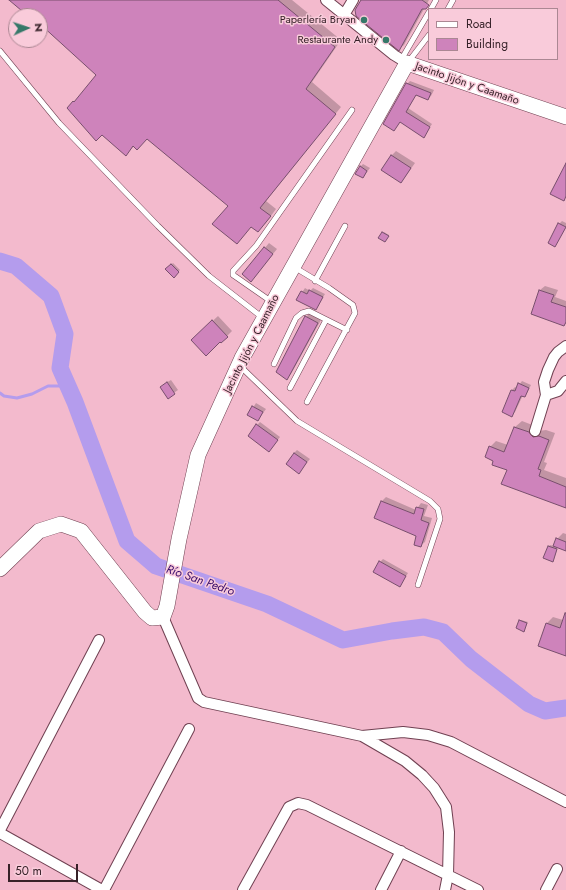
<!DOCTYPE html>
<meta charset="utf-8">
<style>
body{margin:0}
#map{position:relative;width:566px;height:890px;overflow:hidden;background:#f3bacd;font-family:Jost,sans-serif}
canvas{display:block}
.legend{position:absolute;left:428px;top:8px;width:130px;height:52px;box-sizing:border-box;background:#f9cbda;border:1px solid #ab8793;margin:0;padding:5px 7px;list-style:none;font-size:12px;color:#362128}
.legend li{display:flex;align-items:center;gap:8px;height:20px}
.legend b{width:20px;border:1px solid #ab8793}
.north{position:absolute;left:8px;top:8px;width:40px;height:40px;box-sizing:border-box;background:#f9cbda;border:1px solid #ab8793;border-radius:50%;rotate:87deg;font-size:11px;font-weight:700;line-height:16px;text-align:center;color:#362128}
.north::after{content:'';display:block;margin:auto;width:14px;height:18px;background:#367869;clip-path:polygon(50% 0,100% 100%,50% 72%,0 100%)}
.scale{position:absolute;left:8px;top:864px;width:70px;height:18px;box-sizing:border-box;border:2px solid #362128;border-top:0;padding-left:5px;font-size:12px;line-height:14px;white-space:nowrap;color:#362128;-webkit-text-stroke:3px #f9cbda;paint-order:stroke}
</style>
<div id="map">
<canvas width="566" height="890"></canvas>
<ul class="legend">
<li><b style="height:5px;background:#fff"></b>Road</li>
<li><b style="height:11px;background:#ce83bb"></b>Building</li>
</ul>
<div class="north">N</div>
<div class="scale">50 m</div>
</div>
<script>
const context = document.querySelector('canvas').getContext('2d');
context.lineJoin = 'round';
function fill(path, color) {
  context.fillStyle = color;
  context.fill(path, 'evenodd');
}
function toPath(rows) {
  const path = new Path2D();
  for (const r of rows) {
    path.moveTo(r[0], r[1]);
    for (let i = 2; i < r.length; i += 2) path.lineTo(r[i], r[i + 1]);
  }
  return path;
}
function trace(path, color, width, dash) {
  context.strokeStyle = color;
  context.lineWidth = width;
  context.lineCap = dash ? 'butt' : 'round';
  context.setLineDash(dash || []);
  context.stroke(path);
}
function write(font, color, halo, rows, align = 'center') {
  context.font = font + ' Jost,sans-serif';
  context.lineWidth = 3;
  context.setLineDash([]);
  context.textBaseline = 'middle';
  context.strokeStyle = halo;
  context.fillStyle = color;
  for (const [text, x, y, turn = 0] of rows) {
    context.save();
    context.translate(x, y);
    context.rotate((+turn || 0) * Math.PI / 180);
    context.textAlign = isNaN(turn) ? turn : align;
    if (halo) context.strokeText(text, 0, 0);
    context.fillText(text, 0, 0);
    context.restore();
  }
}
fill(toPath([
 [10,0,292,0,341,40,312,82,341,107,266,201,276,209,265,224,229,206,148,138,134,146,126,154,74,102,98,75,40,23,40,16,31,16],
 [362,0,429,0,404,45,399,49],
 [410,81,434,90,431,96,428,99,416,95,408,108,432,124,426,133,400,122,394,130,407,84],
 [396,151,415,163,405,177,401,182,391,156],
 [363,164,370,168,363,177,360,167],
 [562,221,566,223,566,227,555,245,559,224],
 [384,232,389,235,386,240,382,233],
 [269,243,277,249,256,275,243,274],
 [173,263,180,270,174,276,167,269],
 [545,286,558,290,555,297,566,301,566,323,564,325,532,314,540,290],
 [305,288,310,291,313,288,325,294,316,309,297,300],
 [311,312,322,318,291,374,287,378,306,317],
 [218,316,232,331,221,342,220,341,192,340],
 [171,380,178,390,168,397,164,384],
 [522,381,531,385,527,393,524,396,523,395,515,412,512,415,512,390,515,387,517,388],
 [256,403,266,409,258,420,249,414],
 [522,421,535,426,539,431,546,430,555,433,544,462,547,463,544,470,566,478,566,507,495,460,490,447,496,441,508,445,515,427],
 [260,422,280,437,272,447,257,425],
 [297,450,310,459,299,472,294,453],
 [386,497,416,510,421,503,428,505,424,516,432,518,425,542,420,546,417,535,376,518,382,501],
 [563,533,566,534,566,550,558,547,554,559,545,558,549,546,550,545,554,546,557,539],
 [383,559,408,573,400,586,380,562],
 [566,612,566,655,547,623,553,617,563,620],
 [521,620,528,622,524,630,520,621]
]), '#0003');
trace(toPath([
 [0,393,4,396,17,398,32,394,48,386,68,386]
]), '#b49ced', 3);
trace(toPath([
 [0,261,16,266,51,296,65,334,60,368,75,402,127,541,156,566,267,604,343,640,392,631,424,627,443,632,471,659,529,704,545,711,566,708]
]), '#b49ced', 17);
const building = toPath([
 [9,0,278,0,335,47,306,89,336,114,260,208,271,216,258,232,251,227,237,244,212,224,228,206,147,139,137,150,133,146,126,156,102,135,96,141,67,108,73,101,74,102,96,75,40,24,40,16,28,16,9,0],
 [361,0,422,0,429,5,426,9,422,9,399,51,356,16,355,10,361,0],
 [406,83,431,93,428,100,416,95,406,112,430,127,424,138,400,122,394,131,383,124,406,83],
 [391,155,411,168,401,183,381,170,391,155],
 [566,163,566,196,564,201,550,194,566,163],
 [360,166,367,171,363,178,355,174,360,166],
 [558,223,566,227,555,247,548,243,558,223],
 [382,232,389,236,385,242,378,238,382,232],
 [264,247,273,254,251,282,242,274,264,247],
 [171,264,179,272,174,278,165,269,171,264],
 [309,290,323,297,316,310,296,300,301,291,307,294,309,290],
 [539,290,554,295,551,302,566,307,566,322,564,326,531,314,539,290],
 [305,316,318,323,287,380,276,372,305,316],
 [212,320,228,337,221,343,220,342,206,356,191,340,212,320],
 [167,382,175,394,168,399,160,387,167,382],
 [518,383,529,388,525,397,521,396,512,417,502,412,511,390,515,391,518,383],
 [252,406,263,412,258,421,247,415,252,406],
 [256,424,278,440,269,452,248,436,256,424],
 [514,427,529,432,533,437,539,436,549,440,538,469,541,470,539,476,566,487,566,508,501,484,507,470,492,465,493,461,485,457,489,446,504,452,514,427],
 [294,453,307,462,299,474,286,464,294,453],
 [381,501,414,514,416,507,424,509,421,520,429,523,421,547,414,545,416,536,374,518,381,501],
 [556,538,566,542,566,551,553,546,556,538],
 [548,546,557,549,553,562,543,558,548,546],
 [379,561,406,576,400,587,373,572,379,561],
 [565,613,566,613,566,656,538,646,546,623,560,628,565,613],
 [519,620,527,623,524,632,516,628,519,620]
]);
fill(building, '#ce83bb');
trace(building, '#784f6d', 1);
const lane = toPath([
 [431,9,436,0],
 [448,9,453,0],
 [0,51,59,123,158,226,209,276,263,318],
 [401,60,429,12],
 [409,61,429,35],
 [294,267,329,288,353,305,355,313,307,402],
 [315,281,345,226],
 [272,302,236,277,233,275,233,271,256,246,352,110],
 [274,364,296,318,302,313,309,311,347,330],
 [240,366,297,421,430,501,438,509,440,519,418,585],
 [290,388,326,320]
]);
const street = toPath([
 [326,0,394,55,407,63],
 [344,15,353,0],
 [546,395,558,391,566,381],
 [535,431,546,395,544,382,548,370,554,357,558,352,566,346],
 [163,617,198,698,204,702,362,736,405,761,422,775,434,788,446,807,449,832,448,875,445,890],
 [362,736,403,732,428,735,451,742,566,802],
 [0,830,99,640],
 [0,833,102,890],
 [104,890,189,729],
 [243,890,289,807,298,803,307,805,478,890],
 [381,890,401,851],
 [546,890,557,869]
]);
const secondary = toPath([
 [0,569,39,531,61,524,81,531,145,612,152,618,163,617,167,606,179,539,198,455,242,358,407,63,566,117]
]);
trace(lane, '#704152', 6);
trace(street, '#704152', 12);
trace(secondary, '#704152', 16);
trace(lane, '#fff', 5);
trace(street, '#fff', 10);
trace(secondary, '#fff', 15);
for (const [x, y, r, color] of [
 [364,20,4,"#367869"],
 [386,40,4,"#367869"]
]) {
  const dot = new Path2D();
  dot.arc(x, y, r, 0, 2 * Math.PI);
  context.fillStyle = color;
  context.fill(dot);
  trace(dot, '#f9cbda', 1.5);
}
write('11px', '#362128', '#f9cbda', [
 ["Paperlería Bryan",356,20],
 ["Restaurante Andy",378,40]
], 'right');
write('11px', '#362128', '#f9cbda', [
 ["Jacinto Jijón y Caamaño",467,84,19],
 ["Jacinto Jijón y Caamaño",252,344,-63]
]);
write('italic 12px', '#370b6b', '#f9cbda', [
 ["Río San Pedro",200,581,19]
]);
</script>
